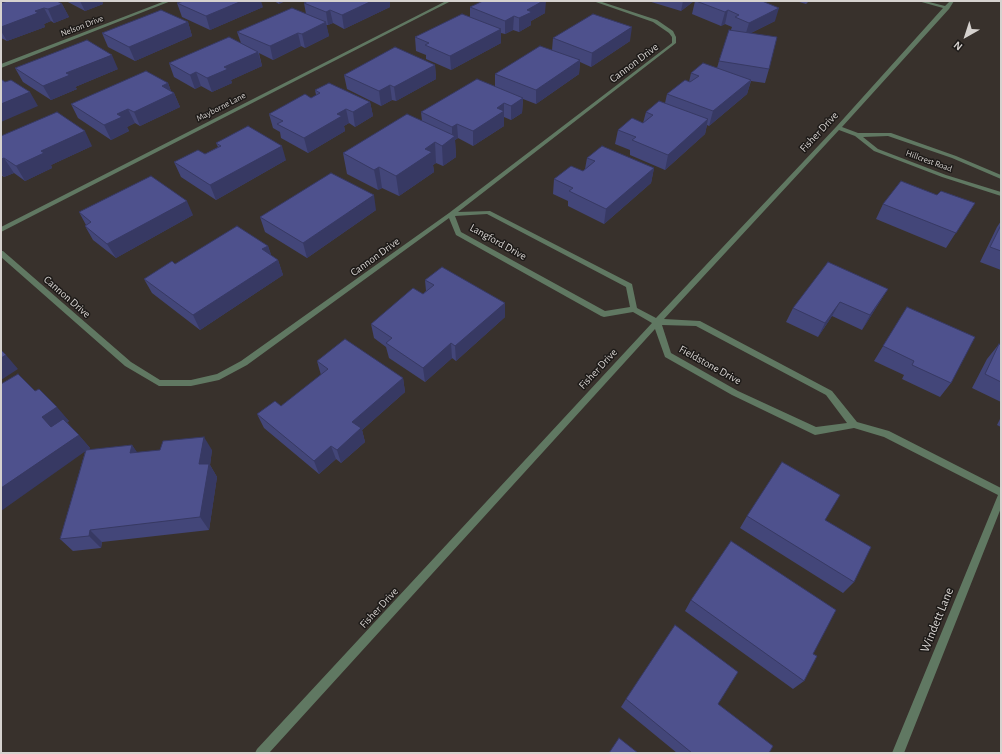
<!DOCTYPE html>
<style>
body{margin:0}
#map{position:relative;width:1002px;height:754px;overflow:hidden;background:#38312c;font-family:"Alegreya Sans",sans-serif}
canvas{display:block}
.frame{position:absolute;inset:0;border:2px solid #d6d2cf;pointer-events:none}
.north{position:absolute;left:946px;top:16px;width:40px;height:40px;-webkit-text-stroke:3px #1d1a18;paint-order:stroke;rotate:219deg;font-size:11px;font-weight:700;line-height:16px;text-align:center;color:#d6d2cf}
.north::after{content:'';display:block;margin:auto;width:14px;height:18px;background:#d6d2cf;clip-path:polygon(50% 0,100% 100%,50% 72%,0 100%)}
</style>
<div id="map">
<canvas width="1002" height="754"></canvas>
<div class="frame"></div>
<div class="north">N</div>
</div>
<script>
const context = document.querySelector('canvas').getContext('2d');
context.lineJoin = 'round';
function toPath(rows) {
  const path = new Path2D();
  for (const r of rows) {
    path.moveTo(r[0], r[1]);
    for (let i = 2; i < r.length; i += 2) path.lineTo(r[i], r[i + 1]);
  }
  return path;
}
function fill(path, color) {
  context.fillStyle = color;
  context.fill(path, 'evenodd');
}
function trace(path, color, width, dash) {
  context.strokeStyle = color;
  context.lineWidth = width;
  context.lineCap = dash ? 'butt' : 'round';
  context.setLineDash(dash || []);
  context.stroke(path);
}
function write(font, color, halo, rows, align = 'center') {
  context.font = font + ' "Alegreya Sans",sans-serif';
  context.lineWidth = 3;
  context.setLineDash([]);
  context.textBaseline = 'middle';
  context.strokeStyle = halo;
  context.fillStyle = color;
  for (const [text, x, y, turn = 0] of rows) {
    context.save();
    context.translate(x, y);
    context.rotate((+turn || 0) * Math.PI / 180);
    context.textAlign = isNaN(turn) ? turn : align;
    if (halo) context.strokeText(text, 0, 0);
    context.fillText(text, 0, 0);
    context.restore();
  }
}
fill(toPath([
 [165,1,171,1,1,68,1,64,165,1],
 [446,1,451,1,1,232,1,227,446,1],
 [593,1,599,1,657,20,673,31,676,37,676,43,458,212,490,211,632,284,637,308,656,318,836,127,943,8,918,1,925,1,945,6,950,1,954,1,949,9,842,127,858,133,891,133,956,156,1001,175,1001,179,952,158,888,136,863,137,878,149,946,175,1001,192,1001,196,942,177,874,151,855,136,839,130,664,319,700,321,832,391,857,422,889,431,1001,488,1001,508,904,753,892,753,998,495,884,437,854,428,815,435,732,395,665,357,655,329,269,753,255,753,257,749,652,323,633,312,604,317,601,316,456,235,449,218,247,365,219,380,191,386,159,386,125,366,1,257,1,251,3,251,131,362,160,380,191,380,217,374,241,361,449,213,672,43,672,37,669,33,653,22,593,1],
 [487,214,626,287,630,307,605,311,461,232,455,216,487,214],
 [662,325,696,326,826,395,847,423,816,427,738,391,671,353,662,325]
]), '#607862');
fill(toPath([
 [66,1,102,1,103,4,85,11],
 [274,1,285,1,279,4],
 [648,1,694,1,681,11],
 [695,1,762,1,775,21,751,33,769,69,765,83,751,81,747,94,709,126,707,125,705,134,665,170,630,155,630,150,615,144,618,130,643,123,646,112,665,103,667,94,689,82,691,73,717,68,719,61,732,27,725,24,721,26,692,14],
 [796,1,809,1,806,4],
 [1,3,62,4,69,17,54,23,51,21,44,24,45,27,7,41,1,38],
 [177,3,263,7,210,30,182,17],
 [304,3,390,7,344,29,333,23,328,25,326,25,329,36,305,48,301,46,273,60,259,53,262,66,231,80,232,83,212,92,201,86,195,89,174,77,169,63,241,43,237,32,306,14],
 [470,7,545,13,531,21,531,25,519,32,513,30,505,34,501,33,501,43,451,70,426,59,426,55,416,51,415,37,470,18],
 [188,22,192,36,135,61,108,47,102,33],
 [553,38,630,41,591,67,580,62,579,74,536,104,523,99,522,113,511,120,504,117,504,126,473,146,458,138,455,140,456,157,443,166,436,163,433,165,434,172,399,196,382,188,378,190,347,174,343,153,422,121,421,112,495,87,495,74,552,50],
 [435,65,436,79,396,101,392,100,381,106,347,89,344,75],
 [15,68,118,69,75,87,77,89,51,100,23,82],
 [168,83,171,91,174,93,180,107,140,126,135,123,127,127,129,131,111,140,78,118,71,104],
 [315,90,370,102,373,116,355,127,349,123,344,126,345,131,308,153,281,138,280,132,273,128,269,114,311,98,316,95],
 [1,136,92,146,51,165,52,168,25,181,14,173,4,177,1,175],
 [216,143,286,160,216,200,181,177,174,162,205,154,218,147],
 [587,158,654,168,651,183,604,224,568,206,568,201,553,194,554,179,583,171,585,169],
 [937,195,975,203,946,248,876,219,883,204],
 [376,210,307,258,265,232,260,217],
 [79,212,193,215,116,258,93,240,85,226,86,225],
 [1001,221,1001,270,980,262,997,227],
 [268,246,271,255,278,260,283,275,200,330,152,293,144,279,175,264],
 [425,280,505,317,456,361,452,358,425,382,389,358,386,347,374,338,371,324,423,294,426,291],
 [888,289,879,303,862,330,832,316,818,337,786,322,793,308],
 [907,307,951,383,940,397,902,379,904,375,874,361],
 [999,344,1001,345,1001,402,972,388,987,359],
 [317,361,403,378,405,392,362,430,365,442,341,463,336,459,319,474,264,428,257,414,281,406,321,375],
 [35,391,69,421,67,422,90,448,88,450,132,445,137,453,212,450,210,465,217,477,209,530,102,542,101,548,73,551,60,539,85,452],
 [1001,417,1001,427,997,425],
 [747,516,825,520,854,582,843,593,740,528],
 [691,600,813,654,804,681,793,689,685,611],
 [626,699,718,704,769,753,677,753,621,707]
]), '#434679');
fill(toPath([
 [80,1,102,1,103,4,85,11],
 [242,1,261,1,263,7,210,30,206,16],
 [279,1,285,1,279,4],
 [372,1,390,1,390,7,344,29,342,15],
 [543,1,546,1,545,13,531,21,531,25,519,32,519,18,527,10],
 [683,1,694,1,681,11],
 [62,4,69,17,54,23,48,9],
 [44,8,51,21,44,24,45,27,7,41,1,31,1,27,35,11],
 [779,8,775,21,745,36,749,23],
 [330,10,333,23,328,25,326,12],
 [728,10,725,24,721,26,725,12],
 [514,16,513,30,505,34,505,21],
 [188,22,192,36,135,61,129,47],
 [326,22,329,36,305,48,302,34],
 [632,27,630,41,591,67,592,53],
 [501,29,501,43,451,70,450,56],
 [298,33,301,46,273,60,270,46],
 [258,52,262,66,231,80,232,83,212,92,207,78,224,67],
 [112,55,118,69,75,87,77,89,51,100,43,86,66,73],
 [580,60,579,74,536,104,536,90],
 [435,65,436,79,396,101,394,87],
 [196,72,201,86,195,89,190,75],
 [751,80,747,94,709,126,713,111],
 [168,83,172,94,174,93,180,107,140,126,134,112,162,86],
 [390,85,392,100,381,106,379,91],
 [30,92,38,106,1,122,1,104],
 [523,98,522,113,511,120,511,106],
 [370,102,373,116,355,127,353,112],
 [504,103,504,126,473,146,473,131,497,108],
 [128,109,135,123,127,127,129,131,111,140,104,125,117,114],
 [346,109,349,123,344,126,345,131,308,153,304,138,337,114],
 [708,119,705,134,665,170,668,155],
 [457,124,458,138,455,140,456,157,443,166,442,146,452,138,452,127],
 [85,131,92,146,51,165,52,168,25,181,16,166,41,151],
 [435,142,436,163,433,165,434,172,399,196,396,176,425,149],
 [282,146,286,160,216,200,210,185],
 [4,158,14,173,4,177,1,173,1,159],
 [379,167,382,188,378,190,374,170],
 [654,168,651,183,604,224,606,209],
 [374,195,376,210,307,258,303,243],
 [187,201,193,215,116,258,107,244],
 [268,246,273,260,262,249],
 [278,260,283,275,200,330,193,315],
 [888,289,879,303,862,330,870,315],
 [840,302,832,316,818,337,825,323],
 [505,303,505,317,456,361,455,346],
 [451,343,452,358,425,382,423,368],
 [6,355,18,369,1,380,1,358],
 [403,378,405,392,362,430,365,442,341,463,337,450,352,422],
 [57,407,69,421,54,431,42,417],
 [79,435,90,448,1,511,1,488],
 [204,437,212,450,210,465,217,477,209,530,200,517,199,464],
 [132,445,142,459,130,453],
 [331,446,336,459,319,474,314,461],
 [90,530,102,542,101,548,89,536]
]), '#373963');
const building = toPath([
 [8,1,57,1,62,4,48,9,44,8,35,11,38,13,1,27,1,3,8,1],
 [184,1,242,1,206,16,177,3,184,1],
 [308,1,372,1,342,15,330,10,326,12,304,3,308,1],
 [483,1,543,1,527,10,532,12,519,18,514,16,505,21,470,7,483,1],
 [696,1,762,1,779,8,749,23,735,17,739,15,728,10,725,12,696,1],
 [292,8,326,22,302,34,298,33,270,46,237,32,292,8],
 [161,10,188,22,129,47,102,33,161,10],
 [462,14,501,29,450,56,425,45,429,43,415,37,462,14],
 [593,14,632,27,592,53,553,38,593,14],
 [729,30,777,37,769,69,719,61,729,30],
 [229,37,258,52,224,67,228,69,207,78,196,72,190,75,169,63,229,37],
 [87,40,112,55,66,73,70,75,43,86,15,68,87,40],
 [540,46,580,60,536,90,495,74,540,46],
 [395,47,435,65,394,87,390,85,379,91,344,75,395,47],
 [703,63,751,80,713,111,667,94,685,80,690,82,699,76,691,73,703,63],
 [146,71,168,83,162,86,174,93,134,112,128,109,117,114,122,117,104,125,71,104,146,71],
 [1,79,5,82,11,80,30,92,1,104,1,79],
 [477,79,523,98,511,106,504,103,497,108,504,111,473,131,457,124,452,127,421,112,477,79],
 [329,83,370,102,353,112,346,109,337,114,342,116,304,138,277,124,283,121,269,114,305,94,311,98,320,93,315,90,329,83],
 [659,101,708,119,668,155,632,140,636,137,618,130,632,118,643,123,653,115,646,112,659,101],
 [57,112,85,131,41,151,44,153,16,166,4,158,1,159,1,136,57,112],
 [407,114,455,136,442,146,435,142,425,149,432,152,396,176,379,167,374,170,343,153,407,114],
 [248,126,282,146,210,185,174,162,198,150,205,154,221,146,216,143,248,126],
 [602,146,654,168,606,209,569,191,573,188,554,179,571,166,583,171,595,161,587,158,602,146],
 [331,173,374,195,303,243,260,217,331,173],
 [151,176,187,201,107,244,85,226,91,222,79,212,151,176],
 [901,181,937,195,941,191,975,203,956,233,883,204,901,181],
 [1001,225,1001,251,990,247,1001,225],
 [237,226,268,246,262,249,278,260,193,315,144,279,172,261,175,264,237,226],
 [828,262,888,289,870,315,840,302,825,323,793,308,828,262],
 [442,267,505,303,455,346,451,343,423,368,386,343,392,338,371,324,413,288,423,294,434,285,425,280,442,267],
 [907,307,975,337,951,383,912,365,914,361,883,346,907,307],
 [345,339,403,378,352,422,361,428,337,450,331,446,314,461,257,414,275,401,281,406,328,369,317,361,345,339],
 [999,344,1001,345,1001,382,985,374,999,344],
 [1,350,6,355,1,358,1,350],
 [18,374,35,391,39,389,57,407,42,417,51,427,63,419,79,435,1,488,1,384,18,374],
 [204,437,199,464,209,464,200,517,90,530,89,536,60,539,86,450,132,445,130,453,160,450,163,441,204,437],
 [782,462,840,495,825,520,871,547,854,582,747,516,782,462],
 [731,541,836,610,813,654,817,656,804,681,691,600,731,541],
 [675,625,738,672,718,704,773,746,769,753,692,753,626,699,675,625],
 [619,738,638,753,609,753,619,738]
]);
fill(building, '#4e518d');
trace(building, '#373963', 1);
write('9px', '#d6d2cf', '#1d1a18', [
 ["Nelson Drive",82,26,-21],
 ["Mayborne Lane",221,107,-27],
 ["Hillcrest Road",929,161,20]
]);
write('11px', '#d6d2cf', '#1d1a18', [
 ["Cannon Drive",634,63,-37],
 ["Fisher Drive",819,132,-47],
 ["Langford Drive",498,242,29],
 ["Cannon Drive",375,257,-36],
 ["Cannon Drive",67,297,41],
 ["Fieldstone Drive",710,365,29],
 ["Fisher Drive",598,369,-47],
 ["Fisher Drive",379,608,-47]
]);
write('13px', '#d6d2cf', '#1d1a18', [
 ["Windett Lane",937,620,-68]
]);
</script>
